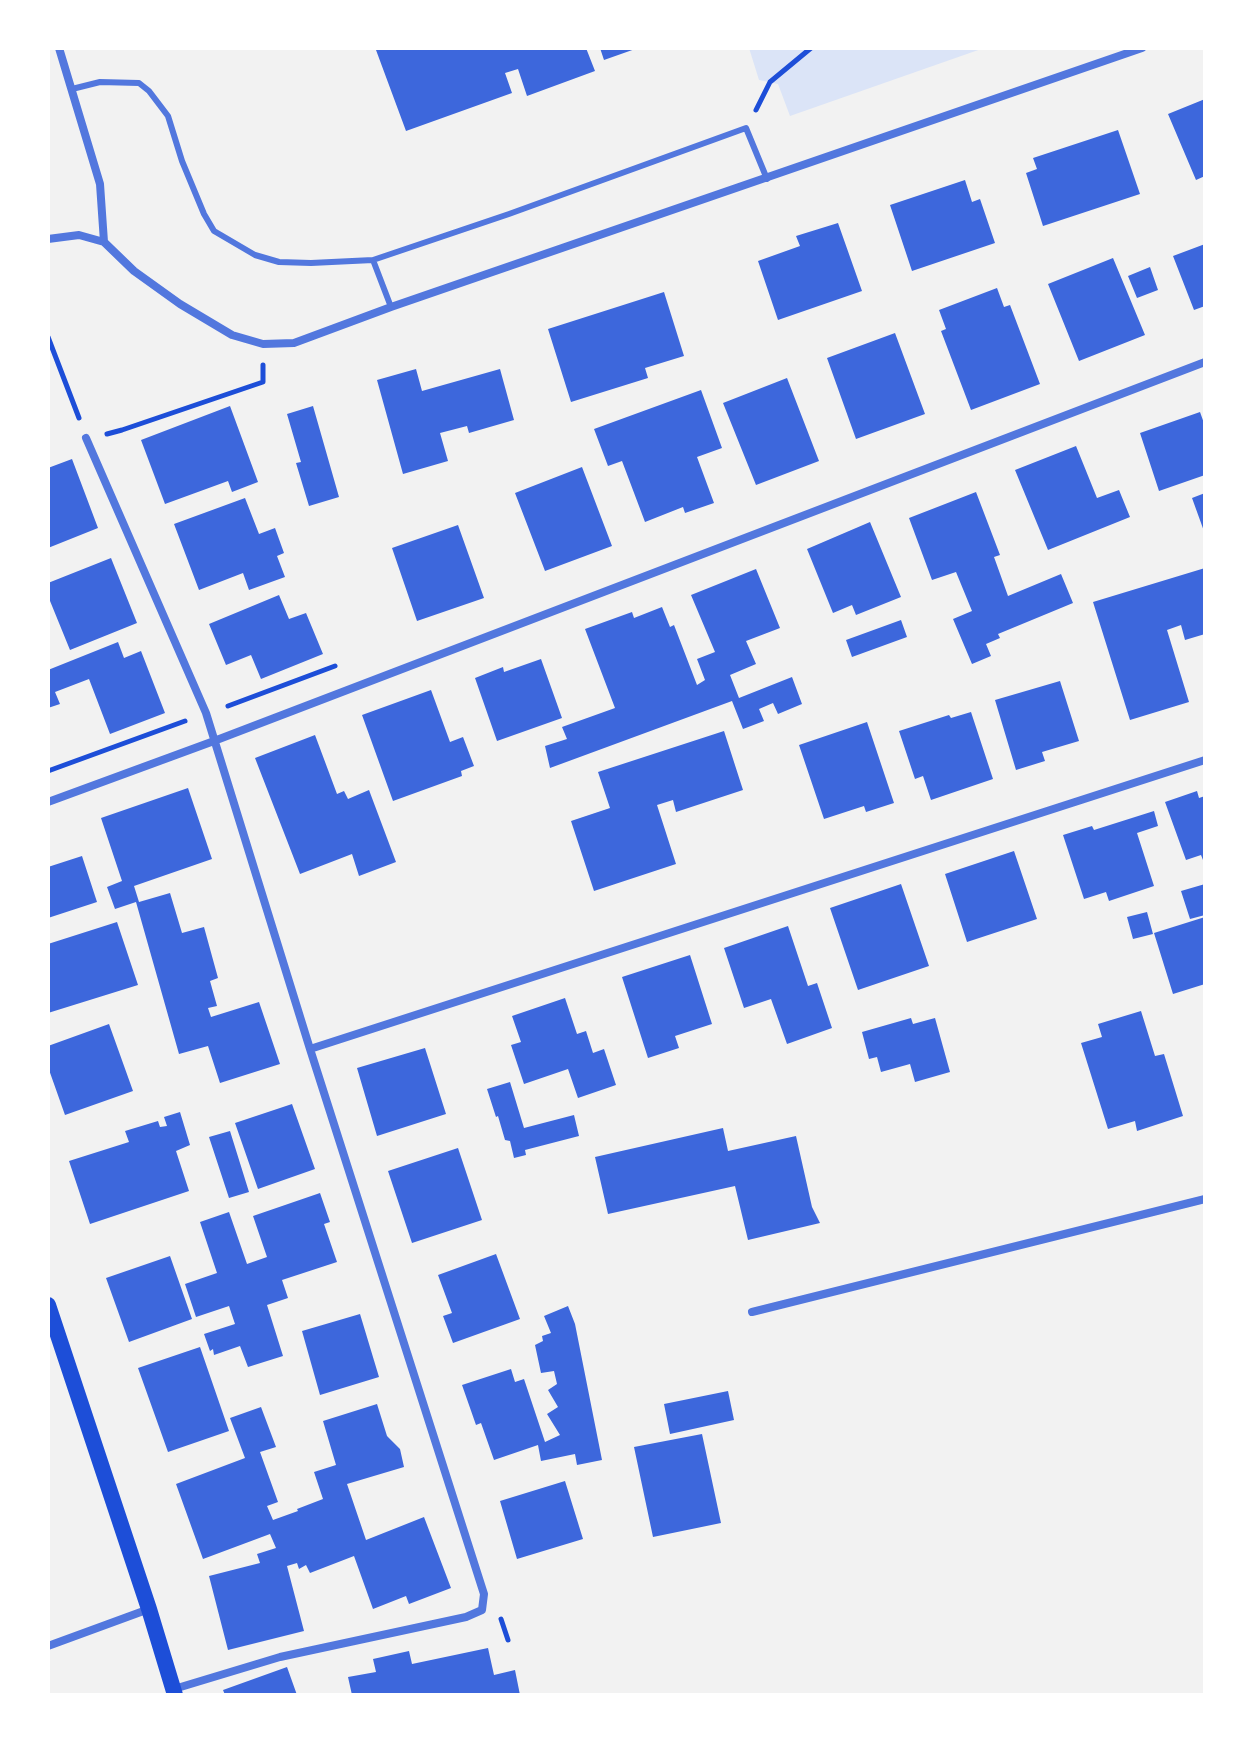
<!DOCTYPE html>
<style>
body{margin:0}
#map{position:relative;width:1253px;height:1743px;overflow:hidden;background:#f2f2f2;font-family:"Nunito Sans",sans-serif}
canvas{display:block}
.frame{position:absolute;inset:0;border:50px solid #fff;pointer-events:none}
</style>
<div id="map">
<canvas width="1253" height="1743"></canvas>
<div class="frame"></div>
</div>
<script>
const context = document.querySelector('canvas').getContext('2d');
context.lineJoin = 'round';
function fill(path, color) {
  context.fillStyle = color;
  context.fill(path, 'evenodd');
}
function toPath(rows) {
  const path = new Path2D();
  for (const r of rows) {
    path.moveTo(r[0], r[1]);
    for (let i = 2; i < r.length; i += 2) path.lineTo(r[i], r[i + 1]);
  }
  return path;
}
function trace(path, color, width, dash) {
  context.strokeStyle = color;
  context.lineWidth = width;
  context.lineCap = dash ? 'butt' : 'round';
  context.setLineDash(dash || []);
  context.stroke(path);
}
fill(toPath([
 [749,48,984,48,790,116,778,84,759,80]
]), '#dbe4f7');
fill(toPath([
 [383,48,586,48,595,71,527,96,518,69,505,73,512,93,406,131,376,50],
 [600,48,638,48,604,60],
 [1205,99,1205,176,1196,180,1168,114],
 [1118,130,1140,194,1043,226,1026,173,1037,169,1033,158],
 [965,180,972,202,980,199,995,243,912,271,890,205],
 [838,223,862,291,778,320,758,261,800,246,796,236],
 [1205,244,1205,306,1194,310,1173,256],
 [1113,258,1145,335,1079,361,1048,284],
 [1150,267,1158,290,1137,298,1128,276],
 [997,288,1004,307,1010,305,1040,384,971,410,941,331,946,329,939,310],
 [664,292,684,356,645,368,648,378,571,402,548,329],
 [895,333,925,414,856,439,827,358],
 [416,369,422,391,500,369,514,420,469,433,467,426,440,433,448,461,403,474,377,380],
 [787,378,819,461,756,485,723,403],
 [701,390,722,448,697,457,714,503,685,513,683,507,645,522,622,461,608,466,594,429],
 [230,406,258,482,232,492,228,481,165,504,141,440],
 [313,406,339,497,309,506,296,463,301,462,287,414],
 [1200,412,1205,426,1205,475,1159,491,1140,433],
 [1076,446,1097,498,1119,490,1130,517,1048,550,1015,470],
 [72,459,98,528,48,548,48,468],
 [582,467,612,546,545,571,515,493],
 [976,492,1000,555,994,557,1008,596,1061,574,1073,603,998,634,1000,638,986,644,991,656,972,664,953,619,972,611,956,572,932,580,909,518],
 [1205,493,1205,534,1192,498],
 [245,498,259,534,275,528,284,553,277,556,285,577,249,590,243,573,199,590,174,524],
 [870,522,901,597,856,615,852,605,833,613,807,549],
 [458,525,484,598,417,621,392,548],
 [111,558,137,623,70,650,48,596,48,583],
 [1205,568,1205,634,1185,640,1181,625,1167,630,1189,702,1130,720,1093,602],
 [756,569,780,628,746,641,756,664,730,675,739,698,792,677,802,704,778,714,773,703,759,709,764,721,743,729,732,701,550,768,545,746,567,739,562,727,615,708,585,629,632,612,634,618,662,607,670,627,674,625,697,685,705,680,697,659,715,652,691,595],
 [279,595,289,619,306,613,323,654,261,679,251,655,226,665,209,624],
 [901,620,907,637,852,657,846,640],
 [118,642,124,658,141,651,165,713,110,734,89,679,55,692,60,704,48,708,48,670],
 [541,659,562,718,497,741,475,678,503,667,504,672],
 [1060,681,1079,741,1042,752,1045,761,1016,770,995,700],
 [431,690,450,742,463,737,474,766,461,771,462,776,393,801,362,715],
 [971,712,993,779,931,800,923,776,915,779,899,731,949,715,951,718],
 [867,722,894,803,866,812,864,806,824,819,799,745],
 [724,731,743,790,676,812,673,800,657,805,676,864,594,891,571,821,610,808,598,772],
 [315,735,337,794,344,791,348,799,369,790,396,862,359,876,352,854,300,874,255,758],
 [188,788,212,859,134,886,139,902,170,893,182,933,204,927,218,978,210,981,217,1006,208,1008,211,1017,259,1002,280,1064,220,1083,208,1046,179,1054,136,902,115,909,107,887,122,881,101,818],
 [1197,791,1199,798,1205,796,1205,865,1201,855,1186,860,1165,802],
 [1154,811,1158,826,1137,833,1154,886,1109,901,1106,892,1084,899,1063,835,1092,826,1094,830],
 [1014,851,1037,919,967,942,945,874],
 [82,856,97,902,48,918,48,867],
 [901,884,929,966,858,990,830,908],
 [1205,884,1205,915,1190,919,1181,891],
 [1147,912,1153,934,1133,939,1127,917],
 [1205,917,1205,984,1173,994,1154,933],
 [117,922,138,985,48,1013,48,944],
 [788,926,808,986,817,983,832,1028,787,1044,771,999,744,1008,724,948],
 [690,955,712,1024,675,1036,679,1048,648,1058,622,977],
 [565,998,577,1034,586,1031,593,1053,604,1049,616,1085,578,1098,568,1069,524,1084,511,1045,521,1042,512,1016],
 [1141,1011,1155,1056,1164,1054,1183,1116,1137,1131,1135,1121,1108,1129,1081,1043,1102,1037,1098,1024],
 [911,1018,913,1024,935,1018,950,1072,915,1082,910,1064,881,1072,877,1057,869,1059,862,1032],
 [109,1024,133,1091,65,1115,48,1067,48,1046],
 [425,1048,446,1114,377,1136,357,1068],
 [510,1082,524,1128,574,1115,579,1136,525,1150,526,1155,514,1158,510,1141,505,1140,498,1116,496,1117,487,1089],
 [292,1104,315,1169,258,1189,235,1123],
 [180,1112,190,1145,176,1151,189,1191,90,1224,69,1161,129,1142,125,1131,158,1121,160,1127,167,1126,164,1117],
 [723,1128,728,1151,796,1136,812,1207,820,1223,748,1240,735,1186,608,1214,595,1157],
 [230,1131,249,1192,229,1198,209,1137],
 [458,1148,482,1220,412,1243,388,1171],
 [320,1193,330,1222,324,1224,337,1262,282,1280,288,1298,267,1305,283,1356,248,1367,240,1346,214,1355,213,1349,210,1351,204,1334,235,1324,229,1306,196,1317,185,1284,217,1273,200,1222,229,1212,247,1264,267,1257,253,1216],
 [496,1254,520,1319,453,1343,443,1316,452,1313,438,1275],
 [170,1256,192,1319,129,1342,106,1278],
 [568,1306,575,1324,602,1460,577,1465,575,1454,541,1461,538,1445,494,1460,481,1423,476,1425,462,1385,511,1369,515,1382,524,1379,545,1442,560,1435,547,1414,558,1407,548,1390,557,1384,554,1371,541,1373,535,1345,543,1341,542,1336,551,1333,544,1316],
 [360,1314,379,1377,320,1395,302,1331],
 [200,1347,229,1431,168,1452,138,1368],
 [728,1391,734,1420,670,1434,664,1404],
 [377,1404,387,1436,400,1449,404,1467,347,1484,366,1540,424,1517,451,1588,409,1604,406,1596,373,1609,354,1556,310,1573,306,1565,299,1569,297,1563,287,1566,304,1631,228,1650,209,1576,260,1563,257,1554,276,1548,270,1534,203,1559,176,1484,245,1458,230,1418,261,1407,276,1447,260,1452,278,1502,267,1506,273,1520,298,1511,297,1509,323,1499,314,1472,336,1465,323,1421],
 [702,1434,721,1523,653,1537,634,1447],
 [565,1481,583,1539,517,1559,500,1501],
 [488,1648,494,1675,515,1670,520,1695,352,1695,348,1677,376,1672,373,1659,409,1651,412,1664],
 [287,1667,297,1695,225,1695,223,1690]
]), '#3d67dc');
trace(toPath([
 [756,110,770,82,811,48],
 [48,337,79,418],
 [107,434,122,430,263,382,263,365],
 [228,706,335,666],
 [48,771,185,721],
 [501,1619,508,1640]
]), '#1d4ed8', 5);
trace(toPath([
 [72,89,100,82,139,83,149,91,168,116,182,161,204,214,214,231,255,255,279,262,311,263,373,260],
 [391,307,373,260,509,214,746,128,767,179]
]), '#5277de', 6);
trace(toPath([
 [59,48,100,184,104,242],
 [48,239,79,235,104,242,134,271,180,304,232,335,263,344,294,343,391,307,1142,48],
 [86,438,206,713,310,1049,484,1594,482,1610,466,1617,280,1657,174,1689],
 [48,802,214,741,1205,362],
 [310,1049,1205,760],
 [752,1312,1205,1199],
 [48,1646,149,1609]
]), '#5277de', 8);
trace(toPath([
 [48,1305,149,1609,175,1695]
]), '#1d4ed8', 16);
</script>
